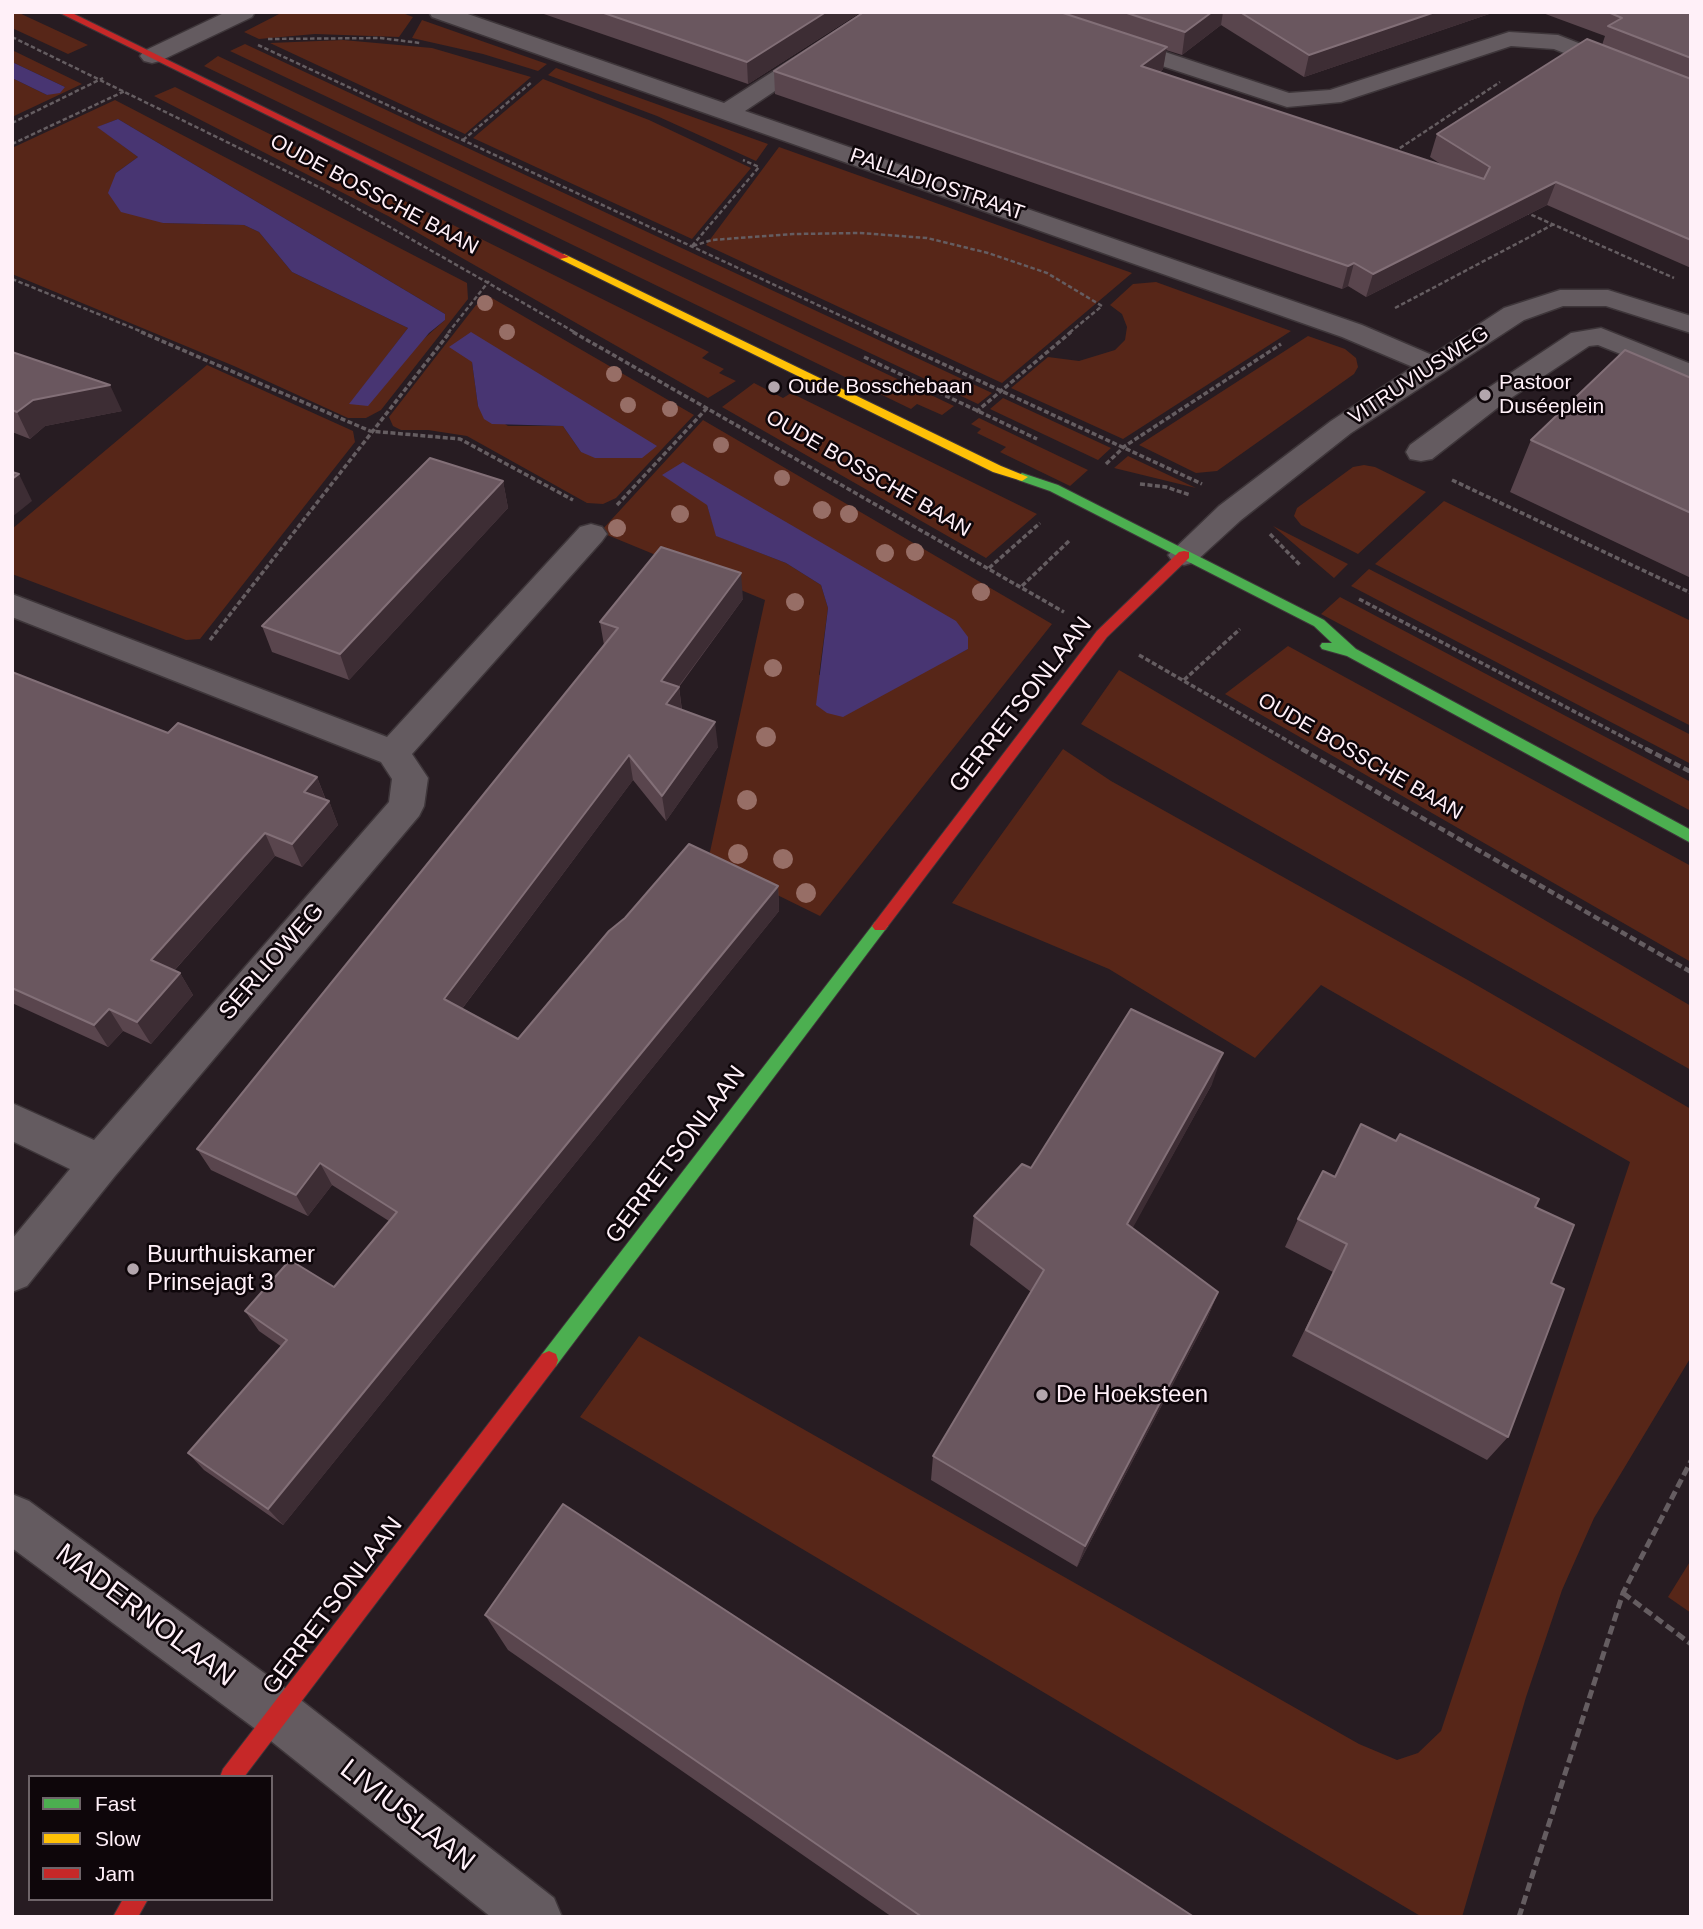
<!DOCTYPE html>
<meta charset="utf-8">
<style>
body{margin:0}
#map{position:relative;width:1703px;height:1929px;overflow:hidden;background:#271c22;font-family:Helvetica,sans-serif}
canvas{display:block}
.frame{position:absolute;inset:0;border:14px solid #fff0f8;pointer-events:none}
.legend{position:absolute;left:28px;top:1775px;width:245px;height:126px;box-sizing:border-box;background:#0e060a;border:2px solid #6e6469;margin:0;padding:9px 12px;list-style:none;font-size:21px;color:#fff0f8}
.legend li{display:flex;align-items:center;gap:14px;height:35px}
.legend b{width:35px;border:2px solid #6e6469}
</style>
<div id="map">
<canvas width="1703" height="1929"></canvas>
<div class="frame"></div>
<ul class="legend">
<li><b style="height:9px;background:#4caf50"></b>Fast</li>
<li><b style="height:9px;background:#ffc107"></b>Slow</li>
<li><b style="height:9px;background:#c62828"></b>Jam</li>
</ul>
</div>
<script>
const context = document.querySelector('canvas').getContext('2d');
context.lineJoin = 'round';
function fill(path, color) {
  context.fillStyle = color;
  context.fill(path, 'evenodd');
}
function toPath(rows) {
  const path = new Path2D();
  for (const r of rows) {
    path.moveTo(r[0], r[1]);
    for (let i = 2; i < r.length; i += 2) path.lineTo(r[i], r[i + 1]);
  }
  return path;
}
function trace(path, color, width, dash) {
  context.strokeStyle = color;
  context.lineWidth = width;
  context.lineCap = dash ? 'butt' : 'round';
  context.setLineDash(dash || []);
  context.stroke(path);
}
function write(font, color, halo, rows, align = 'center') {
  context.font = font + ' Helvetica,sans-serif';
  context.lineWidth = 5;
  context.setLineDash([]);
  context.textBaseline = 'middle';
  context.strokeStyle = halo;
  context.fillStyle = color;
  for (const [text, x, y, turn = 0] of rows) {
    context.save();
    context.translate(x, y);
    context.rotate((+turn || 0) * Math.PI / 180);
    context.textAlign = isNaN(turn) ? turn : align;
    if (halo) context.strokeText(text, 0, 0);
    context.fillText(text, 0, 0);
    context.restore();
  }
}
fill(toPath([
 [12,12,17,12,88,45,68,54,12,28],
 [283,12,400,12,413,17,399,37,315,34,259,39,244,32],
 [422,20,547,64,538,71,483,54,412,38],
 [343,40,432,48,531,77,465,134,270,43],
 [245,44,992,393,978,404,230,51],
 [12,50,82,84,12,117,12,78,47,95,65,87,12,62],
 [218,56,954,406,942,415,917,404,911,409,204,66],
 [556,68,768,144,756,161,657,116,548,75],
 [543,79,649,120,751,168,692,239,473,138],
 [175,87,709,352,702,358,724,369,719,373,736,381,708,398,390,217,154,96],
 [115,100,467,283,468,299,381,410,366,418,348,418,234,366,12,274,12,148],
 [118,119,445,314,445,320,350,404,408,328,292,272,259,232,244,225,163,223,116,173,138,157,98,127],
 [779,147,1132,273,1002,383,706,245],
 [1156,282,1291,331,1123,439,1011,388,1048,357,1079,361,1115,350,1125,340,1127,327,1122,314,1110,305,1133,284],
 [492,298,694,415,616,498,603,504,587,503,467,436,428,430,401,430,393,426,389,417,476,305],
 [472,362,642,458,581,452,563,426,508,426,478,406],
 [1308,336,1345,349,1356,358,1358,367,1354,374,1217,471,1196,473,1139,445],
 [207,365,353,431,355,442,200,639,186,640,12,574,12,529],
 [754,383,783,398,791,393,1037,514,986,558,722,407],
 [1003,398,1111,448,1098,460,990,409],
 [979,418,1088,470,1070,486,1000,452,1006,447,977,433,981,429,971,424],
 [703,420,1052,624,820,916,708,861,765,600,600,532],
 [707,505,968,649,958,654,819,675,828,608,821,585,786,563,717,536],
 [1128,456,1196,488,1114,468],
 [1364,465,1375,467,1426,492,1358,554,1301,525,1294,516,1297,508,1353,467],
 [1444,501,1691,621,1691,726,1375,564],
 [1273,526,1348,564,1334,578],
 [1369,569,1691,735,1691,764,1351,586],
 [1340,597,1691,782,1691,811,1321,614],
 [1288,646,1691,866,1691,962,1225,694],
 [1119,670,1691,1006,1691,1070,1081,724],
 [1063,749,1111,781,1466,979,1691,1109,1691,1357,1594,1518,1562,1590,1526,1697,1462,1917,1422,1917,580,1417,639,1336,1359,1744,1397,1760,1418,1753,1441,1731,1630,1162,1321,985,1255,1058,1109,969,952,903],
 [1691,1560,1691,1613,1668,1597]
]), '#572618');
fill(toPath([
 [12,62,65,87,60,93,47,95,12,78],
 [118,119,445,314,445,320,429,333,368,406,349,404,408,328,292,272,259,232,244,225,163,223,121,212,108,193,116,173,138,157,97,127],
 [471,332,657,446,642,458,595,458,581,452,563,426,492,424,484,419,478,406,472,362,449,347],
 [683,462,956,621,968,637,968,649,843,717,827,713,816,705,828,608,821,585,786,563,716,536,707,505,662,475]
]), '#483572');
const street = toPath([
 [226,12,255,12,252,17,160,61,152,63,144,61,140,56,144,51,226,12],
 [429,12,462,12,724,103,866,12,893,12,745,111,1362,325,1432,355,1504,308,1560,290,1608,290,1691,316,1691,333,1606,306,1563,306,1524,320,1351,433,1241,520,1195,562,1184,565,1173,562,1168,555,1219,506,1331,421,1413,367,1342,337,432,17,429,12],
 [1010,12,1044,12,1289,93,1330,90,1509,32,1558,35,1691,87,1691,103,1554,49,1511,46,1341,102,1287,107,1013,17,1010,12],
 [1601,328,1691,364,1691,382,1598,345,1589,346,1505,402,1432,459,1421,461,1410,459,1406,452,1410,445,1485,390,1571,333,1601,328],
 [591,524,602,527,607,534,602,541,412,754,428,778,424,806,419,816,115,1176,27,1286,12,1292,12,1239,70,1169,12,1141,12,1103,94,1140,389,802,392,779,381,762,12,617,12,594,387,737,580,527,591,524],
 [12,1494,29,1501,297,1697,554,1898,562,1917,491,1917,261,1733,12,1548,12,1494]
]);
const fast = toPath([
 [1022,473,1058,485,1324,620,1356,649,1691,830,1691,843,1347,656,1322,649,1320,646,1322,643,1332,643,1314,626,1050,491,1018,480,1016,477,1022,473],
 [880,920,885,922,888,926,885,930,556,1366,549,1369,542,1366,540,1360,542,1354,875,922,880,920]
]);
const slow = toPath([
 [564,254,1001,466,1028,477,1022,481,993,472,560,259,559,257,564,254]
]);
const jam = toPath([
 [58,12,70,12,569,257,560,259,58,12],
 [1184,551,1189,552,1189,558,1107,637,885,930,875,930,872,926,875,922,1097,631,1179,552,1184,551],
 [549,1351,556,1354,558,1360,556,1366,244,1777,220,1777,223,1769,542,1354,549,1351],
 [123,1899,148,1899,138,1917,113,1917,123,1899]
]);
trace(street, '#3e363a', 3);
trace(fast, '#3e363a', 2);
trace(slow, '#3e363a', 2);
trace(jam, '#3e363a', 2);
trace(toPath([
 [12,37,323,189,576,333],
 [268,39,380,38,420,43],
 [258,45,878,333],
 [12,123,103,78],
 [463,140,532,82],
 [12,144,125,91],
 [1394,152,1500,82],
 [1525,212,1674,278],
 [692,246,759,167,743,160],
 [693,246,712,240,793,234,860,233,927,238,988,253,1047,273,1102,306,1069,333],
 [12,279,145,333],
 [1395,308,1554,224],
 [448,333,489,281]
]), '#655d61', 2.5, [4.5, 2.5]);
trace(toPath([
 [141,332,370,431,460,439,573,500],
 [573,332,1064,612],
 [874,332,1202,484],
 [864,357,1037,439],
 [976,412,1071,332],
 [1106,464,1125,446,1281,344],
 [1452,480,1691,593],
 [1140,484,1166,487,1190,495],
 [617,505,708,407],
 [1270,534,1300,565],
 [989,568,1040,523],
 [1022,586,1069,541],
 [1359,599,1650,751],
 [210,640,450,332],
 [1139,655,1305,751],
 [1184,680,1240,629]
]), '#655d61', 3.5, [5, 2.5]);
trace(toPath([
 [1302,749,1691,972],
 [1646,749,1691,772]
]), '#655d61', 4.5, [7, 3.5]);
trace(toPath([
 [1623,1593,1691,1644],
 [1519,1917,1623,1593,1691,1461]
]), '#655d61', 5, [9, 4.5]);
fill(street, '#645b60');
fill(fast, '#4caf50');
fill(slow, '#ffc107');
fill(jam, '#c62828');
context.fillStyle = '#976e66';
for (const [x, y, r] of [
 [485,303,8],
 [507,332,8],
 [614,374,8],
 [628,405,8],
 [670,409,8],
 [721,445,8],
 [782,478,8],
 [822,510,9],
 [680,514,9],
 [849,514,9],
 [617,528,9],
 [915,552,9],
 [885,553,9],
 [981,592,9],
 [795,602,9],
 [773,668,9],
 [766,737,10],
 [747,800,10],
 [738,854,10],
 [783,859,10],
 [806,893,10]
]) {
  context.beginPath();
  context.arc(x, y, r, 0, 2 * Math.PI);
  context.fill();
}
fill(toPath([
 [538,12,861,12,748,84],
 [864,12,1495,12,1304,77,1221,25,1182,55,1166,50,1163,69,1160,72,1442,165,1430,157,1437,134,1602,45,1605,36,1540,12,1691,12,1691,268,1547,205,1366,297,1348,286,1342,289,775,94,774,71],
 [12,352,122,411,45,426,30,439,12,432],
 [1691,378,1691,578,1510,492,1531,440],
 [503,481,508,508,349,680,272,652,262,626],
 [743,599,679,687,682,710,718,747,666,821,633,780,462,1009,518,1039,778,886,779,911,283,1525,204,1470,188,1453,282,1347,259,1331,245,1311,334,1287,389,1221,332,1185,308,1216,211,1170,197,1149,604,645,600,622],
 [12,672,168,733,317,777,326,800,329,801,338,825,302,867,275,856,174,971,180,973,193,995,151,1044,123,1031,108,1047,12,1003],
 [1212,1084,1132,1228,1218,1292,1207,1319,1077,1567,931,1480,933,1456,1031,1292,970,1245,974,1216],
 [1335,1177,1535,1207,1551,1283,1508,1437,1487,1460,1292,1356,1333,1272,1285,1247,1298,1219],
 [485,1615,1194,1917,892,1917,508,1650]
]), '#59454d');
fill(toPath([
 [826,12,861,12,748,84,747,62],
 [1212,12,1223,12,1221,25,1182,55,1185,32],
 [1435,12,1495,12,1304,77,1309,55],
 [1167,47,1163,69,1138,88,1141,66],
 [1556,182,1547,205,1366,297,1373,274],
 [1354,263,1348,286,1342,289,1348,266],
 [110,385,122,411,45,426,30,439,17,412,33,400],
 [19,474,32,501,12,517,12,479],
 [503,481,508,508,349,680,340,654],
 [741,573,743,599,664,706,661,681],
 [679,687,682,713,666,704],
 [715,722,718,747,666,821,662,796],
 [629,755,633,780,452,1022,444,999],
 [317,777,326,801,304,792],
 [329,801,338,825,302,867,292,844],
 [265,833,275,856,164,982,151,960],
 [778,886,779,911,283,1525,268,1509],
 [180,973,193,995,151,1044,137,1022],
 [109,1009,123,1031,108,1047,94,1025],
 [1223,1053,1212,1084,1119,1253,1127,1224],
 [320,1163,332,1185,308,1216,296,1195],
 [1218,1292,1207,1319,1077,1567,1085,1546]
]), '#3d2d34');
const building = toPath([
 [601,12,826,12,747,62,601,12],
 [864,12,1060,12,1167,47,1141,66,1484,179,1490,167,1437,134,1587,39,1691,79,1691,240,1556,182,1373,274,1354,263,1348,266,774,71,864,12],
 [1124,12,1212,12,1185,32,1124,12],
 [1240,12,1435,12,1309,55,1240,12],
 [1608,12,1691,12,1691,58,1608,26,1622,18,1608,12],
 [1625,350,1691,378,1691,513,1531,440,1625,350],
 [12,352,110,385,33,400,17,412,12,410,12,352],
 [430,458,503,481,340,654,262,626,430,458],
 [12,472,19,474,12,479,12,472],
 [661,547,741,573,661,681,679,687,666,704,715,722,662,796,629,755,444,999,518,1039,609,931,625,918,689,844,778,886,268,1509,188,1453,287,1340,245,1311,290,1260,334,1287,397,1212,320,1163,296,1195,197,1149,618,628,600,622,661,547],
 [12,672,168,733,178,723,317,777,304,792,329,801,292,844,265,833,151,960,180,973,137,1022,109,1009,94,1025,12,988,12,672],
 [1131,1009,1223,1053,1127,1224,1218,1292,1085,1546,933,1456,1044,1270,974,1216,1022,1164,1031,1168,1131,1009],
 [1361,1124,1396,1141,1400,1134,1539,1199,1535,1207,1574,1225,1551,1283,1564,1289,1508,1437,1306,1330,1347,1244,1298,1219,1323,1171,1335,1177,1361,1124],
 [563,1504,1194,1917,922,1917,485,1615,563,1504]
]);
fill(building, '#6a575f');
trace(building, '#826f77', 2);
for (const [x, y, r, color] of [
 [774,387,7,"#b3a6ad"],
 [1485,395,7,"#b3a6ad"],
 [133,1269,7,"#b3a6ad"],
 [1042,1395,7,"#b3a6ad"]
]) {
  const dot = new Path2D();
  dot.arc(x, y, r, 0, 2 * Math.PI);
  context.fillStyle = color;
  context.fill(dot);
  trace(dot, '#0e060a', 2.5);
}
write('21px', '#fff0f8', '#0e060a', [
 ["PALLADIOSTRAAT",937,185,19],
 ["OUDE BOSSCHE BAAN",374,195,28],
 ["VITRUVIUSWEG",1419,376,-33],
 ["OUDE BOSSCHE BAAN",868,474,30],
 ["OUDE BOSSCHE BAAN",1360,757,30]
]);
write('21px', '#fff0f8', '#0e060a', [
 ["Pastoor",1499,383],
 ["Duséeplein",1499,407],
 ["Oude Bosschebaan",788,387]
], 'left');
write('24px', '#fff0f8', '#0e060a', [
 ["GERRETSONLAAN",1021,705,-52],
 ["SERLIOWEG",272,962,-49],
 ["GERRETSONLAAN",676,1155,-53],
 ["GERRETSONLAAN",333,1606,-53]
]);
write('24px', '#fff0f8', '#0e060a', [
 ["Buurthuiskamer",147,1255],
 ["Prinsejagt 3",147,1283],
 ["De Hoeksteen",1056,1395]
], 'left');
write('28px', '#fff0f8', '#0e060a', [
 ["MADERNOLAAN",145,1616,37],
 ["LIVIUSLAAN",407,1816,38]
]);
</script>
